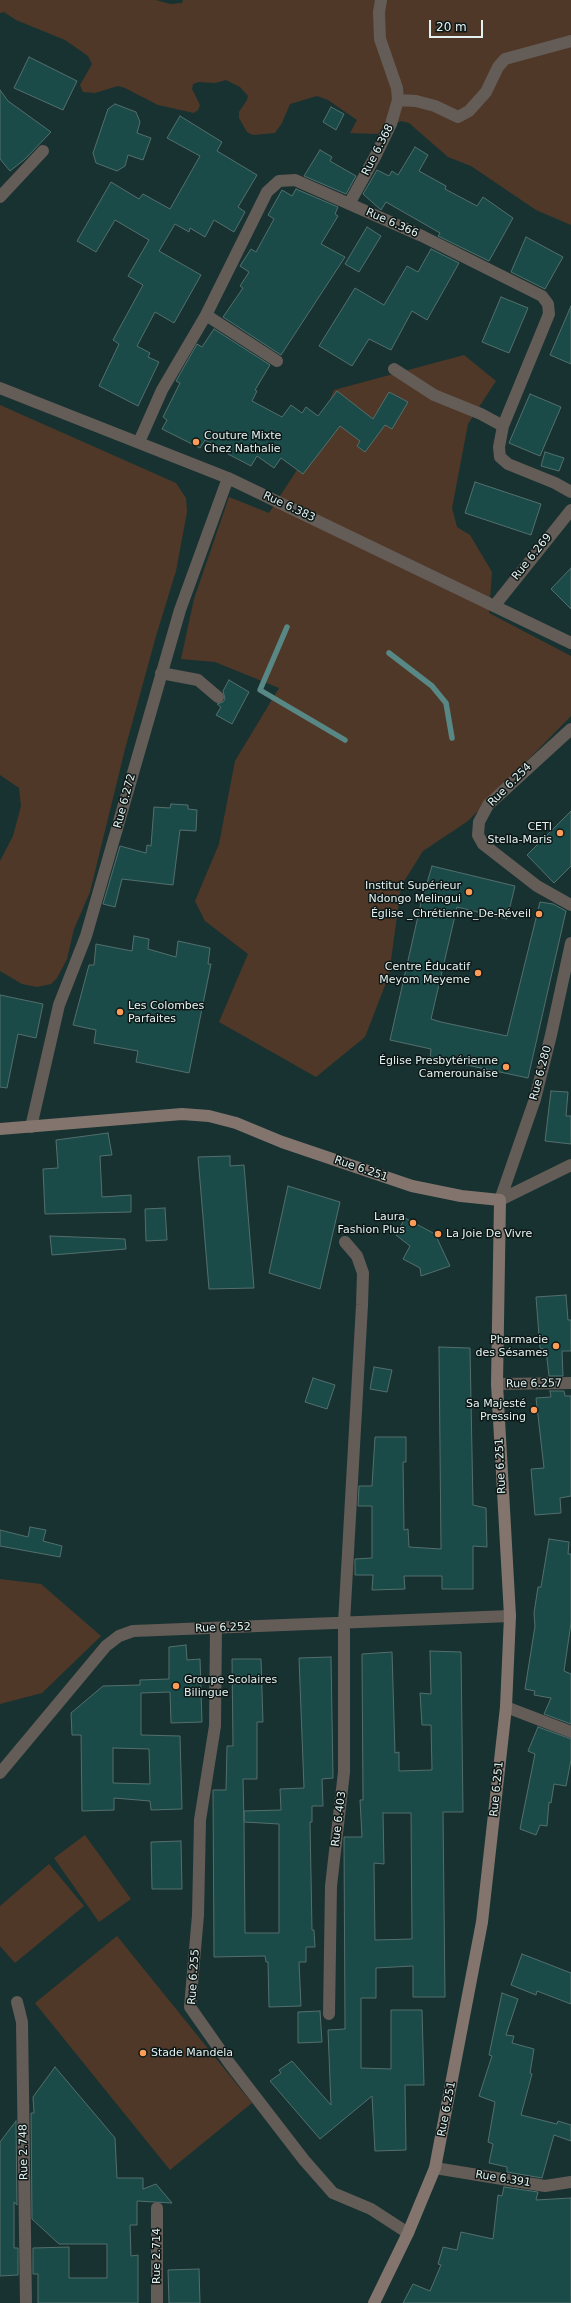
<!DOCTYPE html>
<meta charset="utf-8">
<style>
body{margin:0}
#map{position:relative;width:571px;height:2303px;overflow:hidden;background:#183231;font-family:"DejaVu Sans",sans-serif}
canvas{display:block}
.scale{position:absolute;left:429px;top:20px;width:54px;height:18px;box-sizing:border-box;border:2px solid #e3f2f1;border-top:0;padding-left:5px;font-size:12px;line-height:14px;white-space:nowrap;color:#e3f2f1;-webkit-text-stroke:3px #0d1817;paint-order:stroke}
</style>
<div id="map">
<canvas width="571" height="2303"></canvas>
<div class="scale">20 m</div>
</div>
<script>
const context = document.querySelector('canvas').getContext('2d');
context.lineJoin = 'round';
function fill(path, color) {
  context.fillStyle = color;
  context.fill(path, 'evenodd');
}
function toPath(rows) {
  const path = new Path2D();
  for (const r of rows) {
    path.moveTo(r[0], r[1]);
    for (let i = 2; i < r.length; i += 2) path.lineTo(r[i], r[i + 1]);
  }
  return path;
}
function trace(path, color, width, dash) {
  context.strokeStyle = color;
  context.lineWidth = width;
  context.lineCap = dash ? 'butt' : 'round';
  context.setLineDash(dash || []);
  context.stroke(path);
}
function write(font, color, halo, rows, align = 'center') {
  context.font = font + ' "DejaVu Sans",sans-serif';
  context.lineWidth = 3;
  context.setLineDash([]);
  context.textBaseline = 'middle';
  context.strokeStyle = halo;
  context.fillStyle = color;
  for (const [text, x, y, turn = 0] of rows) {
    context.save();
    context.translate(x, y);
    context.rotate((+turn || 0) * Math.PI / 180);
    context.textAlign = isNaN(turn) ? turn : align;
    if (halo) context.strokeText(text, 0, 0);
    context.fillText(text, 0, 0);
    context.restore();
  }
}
fill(toPath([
 [0,0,156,0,170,4,182,3,183,0,571,0,571,225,536,210,471,166,448,157,409,123,401,121,377,134,350,133,357,120,328,100,317,96,290,104,282,123,275,133,253,135,247,132,239,118,239,112,247,100,248,96,240,87,226,80,215,83,199,82,193,84,192,89,200,105,198,110,194,113,158,105,125,88,118,86,95,93,83,92,80,85,92,64,88,56,65,40,16,20,4,12,0,13],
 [464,355,496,381,468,424,452,508,457,527,470,535,492,572,489,613,571,656,571,716,468,821,423,851,401,886,389,975,365,1037,316,1077,219,1022,248,954,205,921,195,901,219,844,235,761,279,688,215,662,181,659,194,599,229,497,269,513,308,453,334,390],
 [0,405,176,483,186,498,187,512,176,571,156,636,125,749,90,892,74,929,67,959,57,978,51,984,37,987,22,984,0,971,0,861,13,836,21,806,19,788,0,775],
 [0,1579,41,1584,101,1636,42,1693,0,1704],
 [85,1835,131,1899,99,1922,54,1858],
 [49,1864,84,1906,15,1963,0,1946,0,1906],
 [117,1936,252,2103,170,2170,35,2003]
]), '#503828');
trace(toPath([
 [287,627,260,690,345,740],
 [389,653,432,686,446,703,452,738]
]), '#588885', 5.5);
const building = toPath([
 [29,57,77,81,63,110,14,88,29,57],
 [0,90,8,101,51,132,25,159,10,171,0,159,0,90],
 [115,104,136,112,140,122,137,133,151,138,143,160,128,155,125,166,117,171,96,163,93,153,108,109,115,104],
 [331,107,344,114,336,130,323,122,331,107],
 [180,116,222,142,217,151,257,175,238,207,245,212,234,232,214,220,205,237,190,228,189,232,175,224,159,251,201,275,174,323,155,312,137,346,150,353,148,357,159,362,138,406,99,386,119,344,113,340,143,285,128,276,149,240,115,220,96,252,77,241,111,182,139,199,143,194,170,209,200,156,167,138,180,116],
 [415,147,428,155,419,171,446,186,445,189,477,206,483,197,513,218,489,261,438,236,440,233,386,202,381,210,363,194,377,170,389,176,392,171,398,175,415,147],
 [320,150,332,157,330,161,356,176,346,194,304,176,320,150],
 [296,189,338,207,335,214,338,216,321,244,345,257,281,355,223,317,243,288,240,286,249,272,240,266,251,249,256,252,274,219,268,215,282,190,292,196,296,189],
 [367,227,381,236,359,272,345,264,367,227],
 [526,237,563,257,545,289,511,272,526,237],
 [431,249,459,263,427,320,412,311,391,350,369,339,352,366,319,346,355,288,384,305,407,266,418,272,431,249],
 [501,297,528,308,509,353,482,342,501,297],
 [571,306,571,364,550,355,571,306],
 [214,329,270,365,255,390,257,391,252,401,282,417,291,405,302,413,306,407,318,416,337,391,373,419,389,392,408,402,392,429,385,425,365,452,357,446,360,441,340,426,303,474,281,458,274,468,257,456,251,466,228,454,229,452,205,440,200,448,162,429,167,420,163,417,180,383,176,381,197,344,202,347,214,329],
 [530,394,561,407,540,456,509,443,530,394],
 [545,452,564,458,559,471,541,466,545,452],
 [475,482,541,504,531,535,465,513,475,482],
 [571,568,571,609,551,589,571,568],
 [229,680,249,692,232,724,216,715,221,707,217,704,223,702,225,699,223,691,229,680],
 [171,804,188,805,188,809,197,810,196,831,180,830,173,885,122,879,115,907,103,904,120,846,146,853,147,845,151,846,154,807,170,808,171,804],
 [571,811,571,866,554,883,527,855,571,811],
 [432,866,515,886,507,919,457,907,431,1019,441,1022,507,1036,540,902,553,904,566,911,528,1078,453,1062,452,1064,430,1059,431,1049,390,1040,421,903,432,866],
 [134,936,149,939,148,949,176,957,178,941,210,948,208,964,211,964,189,1073,136,1062,138,1051,94,1043,96,1030,73,1025,89,965,94,965,96,944,132,951,134,936],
 [0,995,43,1004,36,1038,18,1034,7,1088,0,1087,0,995],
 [551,1091,568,1092,566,1116,571,1116,571,1144,545,1141,551,1091],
 [108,1133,112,1155,100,1156,102,1197,131,1195,131,1212,45,1214,43,1169,58,1168,56,1140,108,1133],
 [230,1156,230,1166,244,1165,254,1288,209,1289,198,1157,230,1156],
 [288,1186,340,1202,320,1289,269,1273,288,1186],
 [165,1208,167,1240,146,1241,145,1209,165,1208],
 [405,1218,435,1234,450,1266,421,1276,420,1268,403,1259,410,1246,396,1235,405,1218],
 [50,1236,125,1239,126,1249,52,1255,50,1236],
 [566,1295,568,1320,571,1320,571,1351,562,1351,563,1376,549,1376,546,1350,540,1348,536,1297,566,1295],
 [439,1347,470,1348,473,1505,486,1508,487,1547,473,1546,473,1589,442,1589,442,1576,404,1576,405,1589,372,1590,373,1575,355,1575,355,1559,372,1558,372,1506,358,1506,359,1486,372,1486,375,1437,406,1437,406,1462,403,1462,404,1530,408,1529,409,1547,441,1549,439,1347],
 [374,1367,392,1370,387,1392,370,1389,374,1367],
 [313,1378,335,1385,327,1409,305,1402,313,1378],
 [550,1391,564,1391,565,1396,571,1396,571,1496,560,1498,561,1513,535,1515,531,1469,544,1468,536,1398,551,1397,550,1391],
 [30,1527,46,1530,43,1541,62,1546,60,1557,0,1546,0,1530,28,1537,30,1527],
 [549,1539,569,1542,568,1554,571,1554,571,1623,564,1671,571,1674,571,1724,544,1714,551,1698,534,1695,535,1691,525,1689,535,1626,534,1613,538,1587,541,1587,549,1539],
 [186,1645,187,1660,200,1659,202,1722,171,1723,170,1692,141,1693,141,1735,180,1736,182,1809,151,1810,150,1801,114,1798,114,1810,82,1811,81,1735,72,1735,71,1713,103,1686,140,1685,140,1680,169,1679,169,1647,186,1645],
 [113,1748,149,1749,150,1784,113,1783,113,1748],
 [430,1651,461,1652,463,1812,443,1812,445,1997,413,1997,413,1966,376,1968,376,1998,361,1998,361,2068,391,2069,391,2010,422,2010,424,2085,405,2085,406,2150,375,2151,372,2096,320,2139,270,2081,281,2073,279,2070,292,2061,331,2105,328,2030,345,2029,344,1837,362,1837,360,1800,363,1800,362,1654,392,1652,395,1753,399,1752,399,1771,432,1770,431,1725,422,1725,420,1693,431,1694,430,1651],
 [383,1813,411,1813,412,1939,375,1940,374,1863,384,1864,383,1813],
 [331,1657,333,1778,322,1779,323,1806,312,1806,312,1822,310,1822,312,1930,314,1930,315,1947,306,1947,306,1962,299,1962,301,2006,269,2007,268,1962,266,1962,265,1956,214,1957,213,1790,226,1790,227,1746,233,1746,232,1659,261,1659,263,1722,257,1722,257,1779,243,1779,244,1821,244,1811,281,1810,280,1789,304,1788,299,1658,331,1657],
 [244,1822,279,1824,279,1933,245,1933,244,1822],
 [538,1727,571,1739,571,1760,566,1786,554,1784,551,1803,549,1802,547,1826,540,1825,536,1835,520,1829,535,1754,528,1751,538,1727],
 [181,1841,182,1889,152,1889,151,1842,181,1841],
 [522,1954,571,1973,571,2004,537,1991,536,1995,511,1985,522,1954],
 [502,1993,518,1999,506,2035,514,2036,512,2043,534,2049,530,2073,532,2074,521,2115,557,2124,558,2121,571,2125,571,2141,554,2135,542,2178,507,2172,507,2167,489,2163,493,2144,488,2142,495,2102,479,2096,492,2056,489,2055,502,1993],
 [320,2011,322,2042,298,2043,298,2012,320,2011],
 [55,2067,115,2138,117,2178,143,2178,143,2189,156,2184,172,2203,137,2201,137,2225,130,2225,131,2256,138,2255,138,2303,38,2303,38,2274,33,2274,33,2248,69,2247,69,2278,107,2278,107,2244,59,2244,32,2219,31,2113,34,2113,33,2097,55,2067],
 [16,2121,17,2205,14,2202,14,2248,18,2248,18,2275,0,2276,0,2142,16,2121],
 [504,2187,538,2192,536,2200,571,2198,571,2303,403,2303,413,2284,430,2291,441,2265,438,2264,443,2247,457,2250,461,2232,493,2239,498,2195,502,2196,504,2187],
 [199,2269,200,2303,169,2303,168,2270,199,2269]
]);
fill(building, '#1b4b49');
trace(building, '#536f6d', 1);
trace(toPath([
 [398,100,416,101,435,106,458,117,469,111,486,92,498,67,505,59,571,41],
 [0,197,43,151],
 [349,204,376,155,391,124,398,100,397,88,380,39,379,12,381,0],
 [206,315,277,361],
 [394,369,434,395,481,414,503,426],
 [0,388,228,478,571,643],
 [139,442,162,390,206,315,267,192,279,181,295,180,422,236,542,296,548,304,549,314,503,426,499,447,500,457,508,464,555,483,571,492],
 [495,605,571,510],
 [161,673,198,680,218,697],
 [571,729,488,805,479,822,478,835,483,844,537,886,571,905],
 [31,1127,59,1005,86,936,180,610,228,478],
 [500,1200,535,1099,551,1035,571,943],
 [500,1200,571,1165],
 [497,1384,571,1383],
 [216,1628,215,1726,200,1820,198,1915,190,2007,230,2064,304,2160,333,2193,371,2209,408,2233],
 [506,1707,571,1732],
 [0,1773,106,1646,119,1636,133,1631,510,1616],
 [17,2002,22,2022,26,2303],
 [329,2014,331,1886,344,1772,344,1623,362,1305,363,1273,357,1256,345,1242],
 [435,2168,545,2186,571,2182],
 [157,2208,157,2303]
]), '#645c56', 12);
trace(toPath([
 [0,1129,182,1114,209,1116,236,1123,282,1142,412,1186,461,1196,500,1200,497,1384,510,1616,506,1707,482,1922,435,2168,408,2233,374,2303]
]), '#83756d', 12);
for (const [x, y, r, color] of [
 [196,442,4,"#fd9c56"],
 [560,833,4,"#fd9c56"],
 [469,892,4,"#fd9c56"],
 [539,914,4,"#fd9c56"],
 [478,973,4,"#fd9c56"],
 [120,1012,4,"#fd9c56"],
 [506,1067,4,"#fd9c56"],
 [413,1223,4,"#fd9c56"],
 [438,1234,4,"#fd9c56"],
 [556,1346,4,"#fd9c56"],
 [534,1410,4,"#fd9c56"],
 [176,1686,4,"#fd9c56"],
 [143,2053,4,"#fd9c56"]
]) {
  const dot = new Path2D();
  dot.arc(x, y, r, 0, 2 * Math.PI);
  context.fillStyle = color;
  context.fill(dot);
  trace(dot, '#0d1817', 1.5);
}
write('11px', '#e3f2f1', '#0d1817', [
 ["Rue 6.368",378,150,-63],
 ["Rue 6.366",392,223,24],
 ["Rue 6.383",289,507,25],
 ["Rue 6.269",532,557,-51],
 ["Rue 6.254",510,785,-45],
 ["Rue 6.272",125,801,-75],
 ["Rue 6.280",541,1073,-75],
 ["Rue 6.251",361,1169,19],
 ["Rue 6.257",534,1384,-1],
 ["Rue 6.251",501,1466,-93],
 ["Rue 6.252",223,1628,-2],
 ["Rue 6.251",497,1789,-84],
 ["Rue 6.403",339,1819,-83],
 ["Rue 6.255",194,1977,-86],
 ["Rue 6.251",447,2109,-79],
 ["Rue 2.748",24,2152,-91],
 ["Rue 6.391",503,2179,9],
 ["Rue 2.714",157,2256,-90]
]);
write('11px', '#e3f2f1', '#0d1817', [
 ["Couture Mixte",204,436,"left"],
 ["Chez Nathalie",204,449,"left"],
 ["CETI",552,827],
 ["Stella-Maris",552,840],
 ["Institut Supérieur",461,886],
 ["Ndongo Melingui",461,899],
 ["Église _Chrétienne_De-Réveil",531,914],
 ["Centre Éducatif",470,967],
 ["Meyom Meyeme",470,980],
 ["Les Colombes",128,1006,"left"],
 ["Parfaites",128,1019,"left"],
 ["Église Presbytérienne",498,1061],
 ["Camerounaise",498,1074],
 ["Laura",405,1217],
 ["Fashion Plus",405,1230],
 ["La Joie De Vivre",446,1234,"left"],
 ["Pharmacie",548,1340],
 ["des Sésames",548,1353],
 ["Sa Majesté",526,1404],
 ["Pressing",526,1417],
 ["Groupe Scolaires",184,1680,"left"],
 ["Bilingue",184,1693,"left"],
 ["Stade Mandela",151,2053,"left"]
], 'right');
</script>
